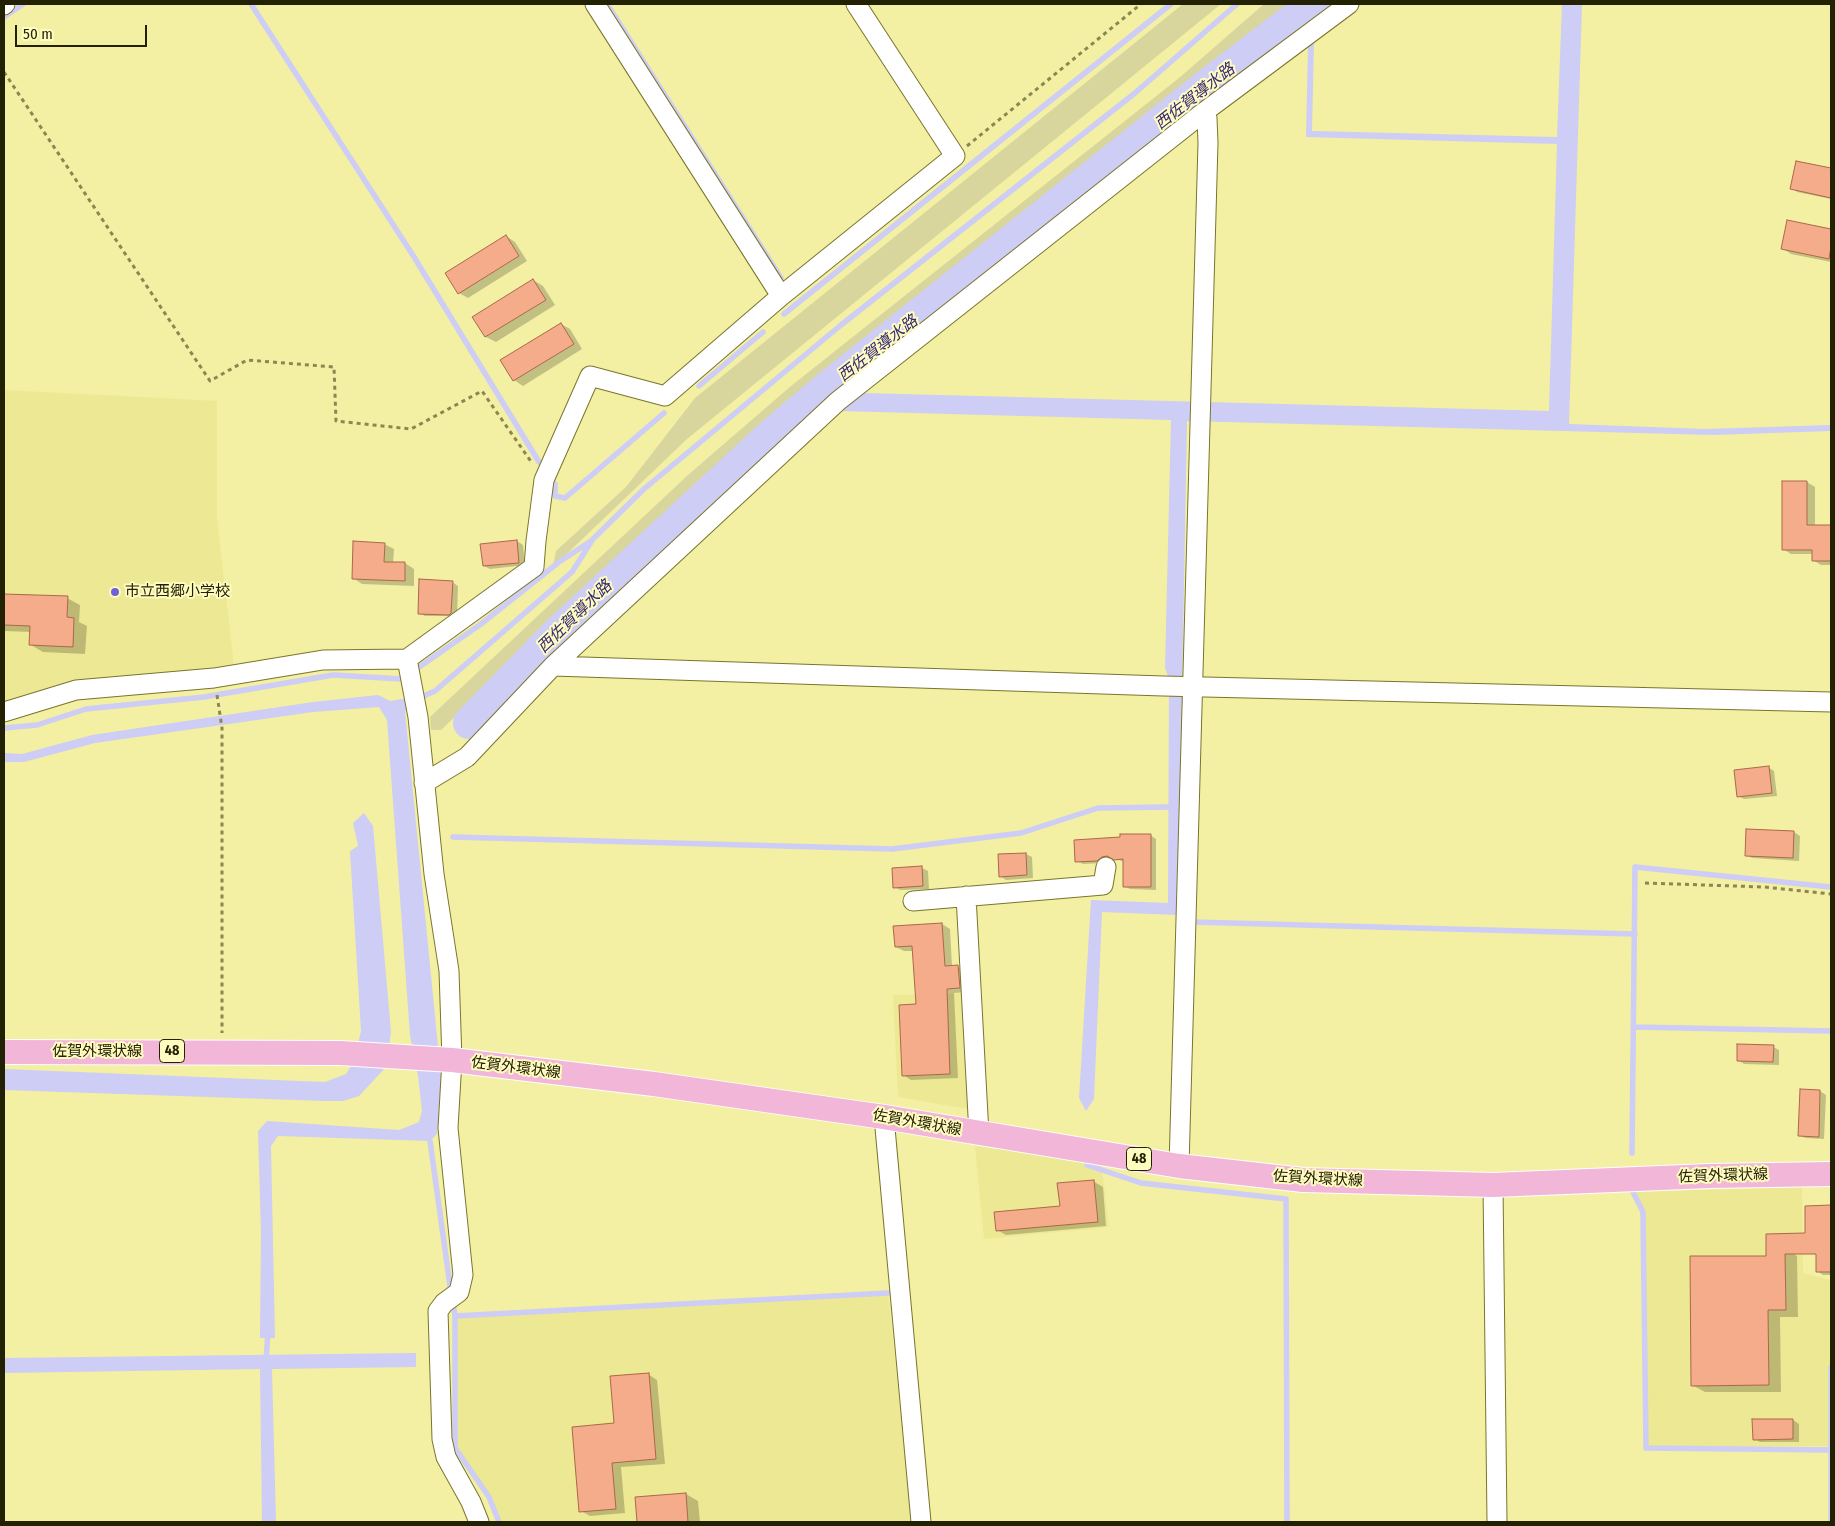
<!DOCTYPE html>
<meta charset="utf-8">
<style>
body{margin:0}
#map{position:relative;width:1835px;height:1526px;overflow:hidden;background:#f3efa3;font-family:"Fira Sans Condensed",sans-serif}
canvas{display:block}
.frame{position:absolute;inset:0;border:5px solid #232103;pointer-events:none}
.scale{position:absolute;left:15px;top:25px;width:132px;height:22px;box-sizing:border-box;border:2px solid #232103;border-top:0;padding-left:6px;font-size:15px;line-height:18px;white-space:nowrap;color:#232103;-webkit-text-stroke:4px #fffcc0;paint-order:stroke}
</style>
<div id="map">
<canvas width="1835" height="1526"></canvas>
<div class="frame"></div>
<div class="scale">50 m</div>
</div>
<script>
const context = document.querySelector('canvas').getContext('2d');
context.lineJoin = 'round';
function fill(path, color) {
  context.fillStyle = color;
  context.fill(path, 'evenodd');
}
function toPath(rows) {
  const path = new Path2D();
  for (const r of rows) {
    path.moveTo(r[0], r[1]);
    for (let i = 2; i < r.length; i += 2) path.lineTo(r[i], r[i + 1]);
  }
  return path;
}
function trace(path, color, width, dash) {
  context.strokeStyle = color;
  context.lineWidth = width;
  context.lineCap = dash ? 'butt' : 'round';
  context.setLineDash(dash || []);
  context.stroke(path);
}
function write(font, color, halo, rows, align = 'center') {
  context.font = font + ' "Fira Sans Condensed","Noto Sans JP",sans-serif';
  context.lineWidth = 4;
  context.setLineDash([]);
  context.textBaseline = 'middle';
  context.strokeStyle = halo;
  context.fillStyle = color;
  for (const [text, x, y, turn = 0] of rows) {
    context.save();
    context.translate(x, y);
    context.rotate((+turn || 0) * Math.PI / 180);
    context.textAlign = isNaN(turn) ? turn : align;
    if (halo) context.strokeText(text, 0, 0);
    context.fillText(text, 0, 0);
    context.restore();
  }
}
fill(toPath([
 [4,390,217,401,217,518,234,666,72,684,4,704],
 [978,993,986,1112,898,1097,893,995],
 [975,1146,1101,1162,1109,1227,984,1239],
 [1802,1187,1803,1273,1831,1280,1831,1446,1646,1448,1643,1212,1633,1192],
 [888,1293,912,1522,499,1522,489,1497,455,1448,455,1316]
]), '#ede893');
fill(toPath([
 [1183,4,1221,4,687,439,553,567,556,551,626,487,695,398],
 [1264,4,1297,4,783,404,441,730,431,730,430,717,688,475,791,386,1179,78]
]), '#d8d69d');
fill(toPath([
 [1562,4,1582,4,1569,424,1706,429,1831,425,1831,431,1713,435,1187,421,1178,915,1102,912,1094,1099,1086,1111,1079,1098,1091,900,1168,903,1169,679,1165,668,1171,420,839,411,863,393,1549,411,1557,144,1306,137,1308,46,1314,42,1312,131,1557,137],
 [378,695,390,701,409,698,411,709,405,711,441,1077,437,1134,430,1141,278,1136,271,1146,275,1338,260,1338,261,1232,258,1131,267,1121,399,1130,419,1122,422,1110,418,1076,410,1035,387,720,379,707,313,712,95,743,24,762,4,762,4,753,22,754,92,735,313,702],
 [364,813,373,826,391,1032,386,1067,359,1096,343,1101,325,1101,4,1090,4,1069,325,1082,346,1074,354,1061,361,1031,350,851,358,846,353,823],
 [416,1353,416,1367,272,1369,276,1522,262,1522,260,1369,4,1373,4,1358]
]), '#cdcdf5');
fill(toPath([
 [1797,162,1831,169,1831,199,1797,192,1792,188],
 [1788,222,1831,231,1831,262,1791,254,1782,248],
 [506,236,515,242,527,261,468,298,459,293],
 [533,280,543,286,555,305,496,342,486,337,474,317],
 [561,324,570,329,582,349,523,386,514,380],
 [1783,482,1807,482,1815,487,1815,526,1831,526,1831,565,1821,565,1813,560,1813,554,1791,554,1783,549],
 [517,541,523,545,525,565,490,569,484,566],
 [384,544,394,549,393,563,405,563,414,569,414,586,362,584,353,578],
 [452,582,458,586,457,616,425,616,419,613],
 [4,595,67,598,80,605,79,622,87,626,85,654,43,652,31,645,31,632,4,631],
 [1768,767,1774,771,1777,796,1744,799,1738,796],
 [1794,832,1800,836,1799,861,1752,858,1746,855],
 [1150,835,1156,839,1156,890,1130,889,1124,886,1124,862,1114,858,1108,859,1103,863,1083,864,1077,861],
 [1026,854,1032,857,1033,878,1006,880,1000,876],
 [922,868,928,871,929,889,900,890,894,887],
 [942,924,950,929,952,967,958,967,966,971,967,992,954,993,958,1078,911,1080,903,1075,917,1005,914,951,904,951,896,947],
 [1773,1047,1779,1050,1779,1065,1744,1064,1738,1060],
 [1830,1067,1831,1067,1831,1087,1830,1086],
 [1820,1091,1826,1095,1824,1139,1805,1138,1800,1135],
 [1093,1181,1103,1187,1106,1226,1006,1235,997,1230,1061,1207],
 [1785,1248,1797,1256,1798,1317,1780,1317,1781,1392,1705,1392,1692,1385,1767,1257],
 [1817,1251,1831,1252,1831,1275,1823,1275,1817,1271],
 [648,1374,657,1380,665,1464,621,1467,625,1513,590,1516,581,1511,615,1424],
 [1793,1420,1799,1424,1799,1442,1760,1442,1754,1439],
 [686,1494,698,1501,700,1522,639,1522,637,1498],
 [895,1521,898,1522,876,1522]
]), '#0003');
trace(toPath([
 [251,4,414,257,539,462],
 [607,4,781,278],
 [4,17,23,4],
 [784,314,1171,4],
 [699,386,763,332],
 [555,484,555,496,565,498,664,413],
 [417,699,435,691,572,572,593,539,644,489,841,325,1135,93,1237,4],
 [4,728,37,725,86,709,204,697,333,675,402,679,481,624,559,562,591,541],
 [453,837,892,849,1021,833,1098,808,1168,807],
 [1192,922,1635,934],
 [1634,1027,1831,1031],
 [430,1141,451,1293],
 [1632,1153,1635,867,1831,887],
 [1087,1165,1141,1183,1286,1199,1287,1522],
 [1633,1192,1643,1212,1646,1448,1831,1450],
 [453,1302,455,1316,455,1448,489,1497,499,1522],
 [455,1316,888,1293],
 [266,1362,268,1331],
 [1831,1522,1831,1367]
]), '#cdcdf5', 5.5);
trace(toPath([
 [469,723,559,631,773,433,830,385,1208,84,1313,4]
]), '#cdcdf5', 32);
const building = toPath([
 [1796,161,1831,168,1831,198,1790,189,1796,161],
 [1787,220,1831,229,1831,247,1829,259,1781,249,1787,220],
 [506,235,519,256,458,294,445,273,506,235],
 [533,279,546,300,485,337,472,317,533,279],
 [561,323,574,344,513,381,500,360,561,323],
 [1782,481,1807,481,1807,525,1831,525,1831,561,1812,561,1812,550,1782,550,1782,481],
 [517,540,519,563,483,566,480,544,517,540],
 [353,541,385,543,384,562,405,562,405,581,352,579,353,541],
 [419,579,453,581,451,613,449,615,418,614,419,579],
 [4,594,68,596,67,617,74,618,73,647,29,645,30,626,4,625,4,594],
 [1769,766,1772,793,1737,797,1734,770,1769,766],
 [1746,829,1794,831,1793,858,1745,856,1746,829],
 [1120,834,1151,834,1151,887,1123,887,1123,859,1114,860,1107,856,1102,857,1097,861,1075,862,1074,840,1120,837,1120,834],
 [1026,853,1027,875,999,877,998,854,1026,853],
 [922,866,923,886,893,888,892,868,922,866],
 [942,923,945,966,958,965,960,988,947,989,950,1074,902,1076,899,1005,916,1004,912,946,895,947,893,926,942,923],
 [1737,1044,1774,1045,1773,1062,1737,1061,1737,1044],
 [1800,1089,1820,1090,1819,1137,1798,1136,1800,1089],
 [1094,1180,1098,1222,996,1231,994,1212,1060,1206,1057,1183,1094,1180],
 [1831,1205,1831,1272,1816,1272,1816,1254,1785,1254,1786,1310,1768,1310,1769,1385,1691,1386,1690,1256,1766,1256,1766,1234,1805,1233,1805,1206,1831,1205],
 [649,1373,656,1459,612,1463,616,1509,579,1512,572,1427,614,1423,610,1376,649,1373],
 [1752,1419,1793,1419,1793,1439,1753,1440,1752,1419],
 [686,1493,688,1522,637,1522,635,1497,686,1493]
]);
fill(building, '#f4ac8a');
trace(building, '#ab6849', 1);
const minor = toPath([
 [595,4,781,296],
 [4,5,5,4],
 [407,659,418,717,434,874,449,971,452,1060,448,1128,463,1275,459,1292,444,1303,438,1311,442,1439,446,1457,471,1502,479,1522],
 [553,666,1163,686,1831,702],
 [4,712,76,690,214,678,323,660,407,659,534,567,536,541,544,480,590,376,665,396,781,296,955,156,856,4],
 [424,783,467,757,553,666,838,401,1204,112,1349,4],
 [966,896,979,1134],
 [913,901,1103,885,1106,867],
 [884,1117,921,1522],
 [1179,1166,1208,143,1207,118,1204,112],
 [1493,1185,1497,1522]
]);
const major = toPath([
 [4,1052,340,1053,452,1060,654,1084,884,1117,1179,1166,1303,1180,1493,1185,1709,1176,1831,1174]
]);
trace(minor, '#7a752a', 21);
trace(major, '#fff', 26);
trace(toPath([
 [4,72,210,381,247,360,334,367,336,421,411,429,482,391,532,463],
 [967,146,1141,4],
 [217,695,222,728,222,1033],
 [1645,883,1764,887,1831,894]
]), '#8a8752', 3, [4, 4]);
trace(minor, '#fff', 19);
trace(major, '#f2b6d9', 24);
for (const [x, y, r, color] of [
 [115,592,5,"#7160da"]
]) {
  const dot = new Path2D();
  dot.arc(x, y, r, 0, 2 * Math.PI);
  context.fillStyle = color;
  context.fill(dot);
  trace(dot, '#fffcc0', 2);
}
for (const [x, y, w] of [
 [172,1051,25],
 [1139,1159,25]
]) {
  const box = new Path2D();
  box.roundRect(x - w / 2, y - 11.5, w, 23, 4);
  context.fillStyle = '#fffcc0';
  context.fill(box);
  trace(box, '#232103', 1);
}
write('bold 14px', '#232103', null, [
 ["48",172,1051],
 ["48",1139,1159]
]);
write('15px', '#232103', '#fffcc0', [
 ["市立西郷小学校",125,592]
], 'left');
write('15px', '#232103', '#fffcc0', [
 ["佐賀外環状線",97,1052],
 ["佐賀外環状線",516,1068,7],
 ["佐賀外環状線",917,1123,10],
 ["佐賀外環状線",1723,1176,-2],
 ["佐賀外環状線",1318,1179,3]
]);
write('italic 16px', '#352973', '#fffcc0', [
 ["西佐賀導水路",1195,97,-38],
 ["西佐賀導水路",878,349,-38],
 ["西佐賀導水路",575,617,-44]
]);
</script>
